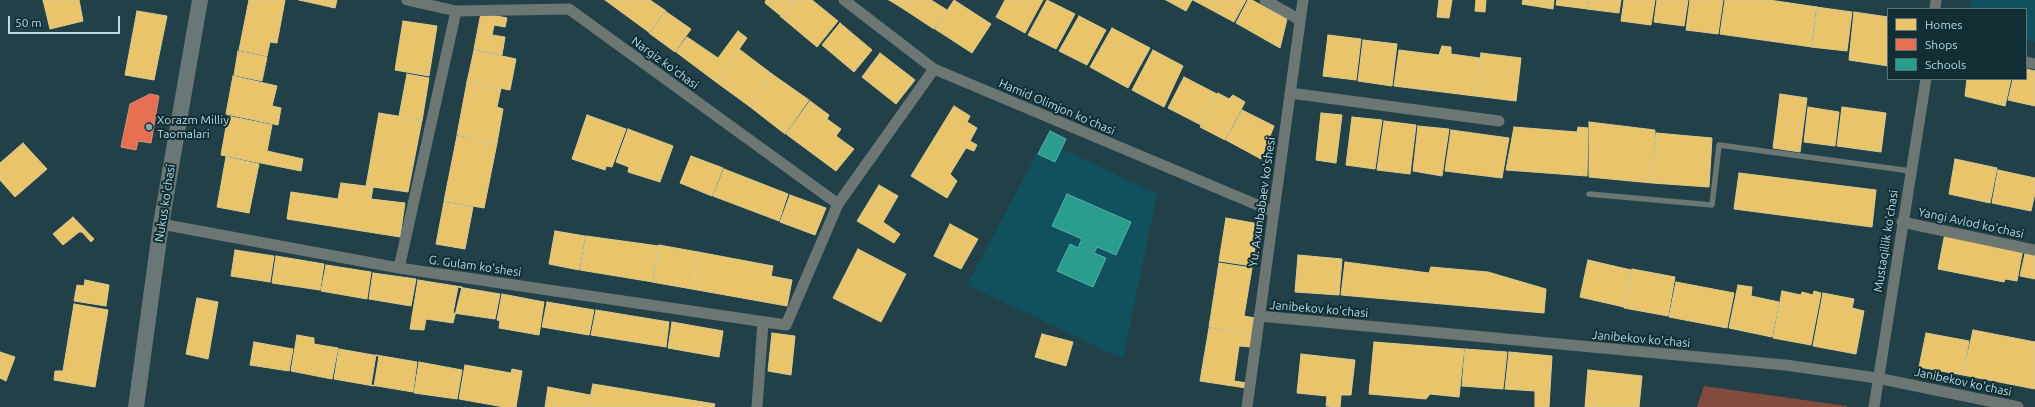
<!DOCTYPE html>
<style>
body{margin:0}
#map{position:relative;width:2035px;height:407px;overflow:hidden;background:#224047;font-family:Ubuntu,sans-serif}
canvas{display:block}
.legend{position:absolute;left:1887px;top:8px;width:140px;height:72px;box-sizing:border-box;background:#112e35;border:1px solid #55747b;margin:0;padding:5px 7px;list-style:none;font-size:12px;color:#bbdce4}
.legend li{display:flex;align-items:center;gap:8px;height:20px}
.legend b{width:20px;border:1px solid #55747b}
.scale{position:absolute;left:8px;top:16px;width:112px;height:18px;box-sizing:border-box;border:2px solid #bbdce4;border-top:0;padding-left:5px;font-size:12px;line-height:14px;white-space:nowrap;color:#bbdce4;-webkit-text-stroke:3px #112e35;paint-order:stroke}
</style>
<div id="map">
<canvas width="2035" height="407"></canvas>
<ul class="legend">
<li><b style="height:11px;background:#e9c46a"></b>Homes</li>
<li><b style="height:11px;background:#e76f51"></b>Shops</li>
<li><b style="height:11px;background:#2a9d8f"></b>Schools</li>
</ul>
<div class="scale">50 m</div>
</div>
<script>
const context = document.querySelector('canvas').getContext('2d');
context.lineJoin = 'round';
function fill(path, color) {
  context.fillStyle = color;
  context.fill(path, 'evenodd');
}
function toPath(rows) {
  const path = new Path2D();
  for (const r of rows) {
    path.moveTo(r[0], r[1]);
    for (let i = 2; i < r.length; i += 2) path.lineTo(r[i], r[i + 1]);
  }
  return path;
}
function trace(path, color, width, dash) {
  context.strokeStyle = color;
  context.lineWidth = width;
  context.lineCap = dash ? 'butt' : 'round';
  context.setLineDash(dash || []);
  context.stroke(path);
}
function write(font, color, halo, rows, align = 'center') {
  context.font = font + ' Ubuntu,sans-serif';
  context.lineWidth = 4;
  context.setLineDash([]);
  context.textBaseline = 'middle';
  context.strokeStyle = halo;
  context.fillStyle = color;
  for (const [text, x, y, turn = 0] of rows) {
    context.save();
    context.translate(x, y);
    context.rotate((+turn || 0) * Math.PI / 180);
    context.textAlign = isNaN(turn) ? turn : align;
    if (halo) context.strokeText(text, 0, 0);
    context.fillText(text, 0, 0);
    context.restore();
  }
}
fill(toPath([
 [1971,0,2035,0,2035,42,2026,40,2026,9,1969,9],
 [1044,140,1157,194,1123,359,967,285]
]), '#11505d');
fill(toPath([
 [1704,386,1847,406,1847,407,1697,407]
]), '#824b3d');
const homes = toPath([
 [43,0,79,0,83,21,50,29,43,0],
 [249,0,285,0,277,43,270,42,267,56,239,50,249,0],
 [299,0,337,0,335,8,299,0],
 [605,0,650,0,666,11,650,33,605,0],
 [766,0,794,0,781,16,765,3,766,0],
 [795,0,812,0,838,21,817,47,780,16,795,0],
 [889,0,907,0,902,8,889,0],
 [907,0,931,0,947,10,934,29,902,8,907,0],
 [954,0,991,24,972,53,935,29,954,0],
 [1005,0,1043,0,1025,33,996,17,1005,0],
 [1047,0,1075,14,1056,49,1028,35,1047,0],
 [1166,0,1192,0,1186,11,1166,0],
 [1193,0,1246,0,1234,22,1193,0],
 [1248,0,1252,0,1287,19,1280,48,1236,23,1248,0],
 [1439,0,1452,0,1449,18,1437,17,1439,0],
 [1476,0,1486,0,1485,12,1475,11,1476,0],
 [1523,0,1554,0,1553,9,1522,4,1523,0],
 [1557,0,1589,0,1588,9,1556,5,1557,0],
 [1588,0,1621,0,1619,13,1587,9,1588,0],
 [1624,0,1655,0,1651,25,1621,21,1624,0],
 [1657,0,1688,0,1684,26,1654,22,1657,0],
 [1690,0,1723,0,1718,34,1686,30,1690,0],
 [1725,0,1769,0,1817,7,1812,47,1720,34,1725,0],
 [1816,7,1852,12,1847,51,1811,47,1816,7],
 [137,11,167,16,154,80,125,75,137,11],
 [665,11,691,29,675,52,649,33,665,11],
 [1854,12,1888,17,1888,66,1849,60,1854,12],
 [481,13,507,18,505,27,494,25,492,35,505,37,502,55,474,49,481,13],
 [1079,16,1106,30,1087,65,1059,51,1079,16],
 [403,21,437,26,429,76,395,70,403,21],
 [840,23,872,50,854,72,822,45,840,23],
 [1112,28,1150,48,1128,88,1090,67,1112,28],
 [738,31,747,38,716,82,676,52,687,37,718,58,738,31],
 [1328,35,1361,39,1356,80,1323,76,1328,35],
 [1363,40,1397,44,1392,86,1358,81,1363,40],
 [1442,46,1451,47,1451,54,1480,58,1475,96,1394,86,1399,50,1439,55,1442,46],
 [739,49,772,74,749,106,716,82,739,49],
 [474,50,516,59,510,90,467,82,474,50],
 [1153,50,1183,66,1164,107,1132,90,1153,50],
 [238,51,267,57,262,81,234,75,238,51],
 [880,53,915,80,896,104,862,77,880,53],
 [1481,53,1521,58,1516,101,1475,96,1481,53],
 [2026,69,2035,71,2035,106,2008,100,2013,79,2026,79,2026,69],
 [407,74,429,78,422,121,399,116,407,74],
 [772,74,809,100,785,134,749,106,772,74],
 [233,76,277,86,272,106,281,108,278,125,226,114,233,76],
 [1184,77,1217,94,1201,125,1168,108,1184,77],
 [1967,79,2011,79,2005,106,1965,96,1967,79],
 [467,82,501,88,497,107,503,109,497,143,457,135,467,82],
 [1218,93,1229,99,1233,95,1245,102,1225,140,1200,127,1218,93],
 [1780,94,1807,98,1800,152,1773,148,1780,94],
 [810,101,829,115,827,119,841,129,836,136,854,149,836,171,786,134,810,101],
 [954,106,970,116,967,122,977,128,970,141,977,145,974,151,966,148,950,174,957,181,947,198,911,176,954,106],
 [1808,107,1839,112,1835,146,1804,142,1808,107],
 [1842,107,1886,113,1881,152,1837,146,1842,107],
 [1242,110,1274,126,1261,159,1226,140,1242,110],
 [379,113,422,120,408,192,366,186,379,113],
 [1321,113,1342,115,1336,163,1316,160,1321,113],
 [587,115,626,129,612,167,606,166,605,170,572,159,587,115],
 [228,116,272,125,267,151,303,159,301,171,221,155,228,116],
 [1352,117,1382,120,1375,169,1346,165,1352,117],
 [1384,121,1416,125,1410,174,1377,170,1384,121],
 [1589,122,1655,130,1652,183,1589,177,1589,122],
 [1418,126,1449,129,1442,176,1413,171,1418,126],
 [1514,127,1577,132,1578,127,1588,128,1587,176,1506,170,1514,127],
 [628,129,673,146,660,182,628,172,629,167,616,162,628,129],
 [1451,130,1509,138,1502,178,1445,171,1451,130],
 [1656,133,1712,138,1709,187,1652,183,1656,133],
 [457,136,497,143,484,208,444,201,457,136],
 [23,143,47,169,15,197,0,180,0,163,23,143],
 [691,156,723,168,712,196,680,183,691,156],
 [226,157,259,164,249,213,217,207,226,157],
 [1955,159,1997,168,1990,203,1949,194,1955,159],
 [724,169,788,194,779,221,713,196,724,169],
 [1998,170,2035,178,2035,193,2031,211,1992,203,1998,170],
 [1739,173,1876,190,1872,227,1734,209,1739,173],
 [341,183,373,187,371,199,405,203,400,237,287,219,291,192,338,199,341,183],
 [879,185,898,196,883,222,900,234,894,243,857,221,879,185],
 [790,195,826,208,815,235,780,222,790,195],
 [444,202,473,207,465,249,436,244,444,202],
 [73,217,94,239,91,242,82,232,79,232,63,245,53,234,73,217],
 [1226,218,1259,224,1252,266,1219,261,1226,218],
 [950,224,978,239,961,269,934,256,950,224],
 [555,231,585,236,579,270,549,264,555,231],
 [1945,233,2023,249,2017,281,2005,279,2004,282,1938,269,1945,233],
 [586,236,659,246,653,282,580,270,586,236],
 [659,245,698,252,692,289,652,282,659,245],
 [858,249,906,274,881,322,833,298,858,249],
 [2026,249,2035,251,2035,279,2020,276,2026,249],
 [235,250,274,256,270,282,231,276,235,250],
 [698,252,773,266,771,276,792,280,787,306,692,289,698,252],
 [1298,255,1342,259,1339,295,1295,292,1298,255],
 [276,256,324,264,320,290,272,283,276,256],
 [1588,260,1631,270,1624,307,1580,297,1588,260],
 [1345,262,1429,273,1431,267,1488,272,1546,289,1544,313,1341,295,1345,262],
 [1219,263,1252,268,1244,316,1255,318,1253,334,1209,327,1219,263],
 [326,265,371,272,367,299,321,291,326,265],
 [1632,269,1675,277,1668,316,1624,308,1632,269],
 [373,273,416,279,411,306,369,299,373,273],
 [85,280,109,285,106,306,74,301,77,285,84,286,85,280],
 [418,280,462,287,453,323,426,319,424,330,410,329,418,280],
 [1676,282,1734,293,1727,328,1669,317,1676,282],
 [1738,285,1752,287,1751,296,1779,302,1772,337,1729,328,1738,285],
 [458,287,500,294,495,319,453,313,458,287],
 [1782,291,1801,295,1802,292,1813,295,1814,291,1821,293,1811,345,1773,338,1782,291],
 [1823,293,1854,299,1852,308,1864,311,1856,354,1813,346,1823,293],
 [502,294,544,302,539,335,499,328,500,321,497,320,502,294],
 [197,298,218,302,208,359,186,354,197,298],
 [547,302,594,310,589,335,542,327,547,302],
 [74,304,108,310,95,387,54,380,55,371,63,371,74,304],
 [596,310,669,322,666,347,591,335,596,310],
 [672,322,723,331,719,357,668,348,672,322],
 [1209,328,1253,334,1251,347,1239,346,1234,381,1247,383,1246,388,1200,381,1209,328],
 [1973,330,2035,342,2035,389,1963,375,1973,330],
 [772,333,795,336,791,375,768,371,772,333],
 [1926,333,1969,341,1963,375,1919,367,1926,333],
 [1042,334,1073,342,1066,366,1035,357,1042,334],
 [297,335,314,338,314,344,338,348,332,379,291,371,297,335],
 [254,342,293,349,289,371,250,365,254,342],
 [1374,342,1464,349,1459,397,1430,394,1426,399,1369,394,1374,342],
 [339,349,379,356,374,386,334,379,339,349],
 [1465,349,1507,352,1503,389,1462,386,1465,349],
 [0,352,15,357,6,381,0,378,0,352],
 [1509,352,1552,356,1549,407,1535,407,1535,391,1505,389,1509,352],
 [1301,354,1355,360,1351,395,1341,395,1340,407,1326,406,1327,396,1297,393,1301,354],
 [376,355,417,362,413,392,371,385,376,355],
 [419,362,462,370,457,399,414,393,419,362],
 [465,365,511,373,512,369,522,371,516,407,504,407,459,399,465,365],
 [1588,370,1642,376,1639,407,1585,407,1588,370],
 [593,384,715,404,714,407,588,407,593,384],
 [548,387,590,395,588,407,545,407,548,387]
]);
fill(homes, '#e9c46a');
trace(homes, '#dbcb8f', 1);
const shops = toPath([
 [150,94,159,96,151,143,138,141,136,150,121,147,130,104,150,94]
]);
fill(shops, '#e76f51');
trace(shops, '#da907d', 1);
const schools = toPath([
 [1050,131,1066,139,1055,162,1038,154,1050,131],
 [1067,194,1131,222,1116,255,1097,247,1094,253,1106,258,1093,287,1057,271,1070,244,1078,248,1082,239,1052,226,1067,194]
]);
fill(schools, '#2a9d8f');
trace(schools, '#56b0a8', 1);
trace(toPath([
 [1589,194,1712,205,1719,145,1911,171]
]), '#6c7774', 5.5);
trace(toPath([
 [844,0,934,69,1274,212],
 [1265,0,1300,20],
 [1935,9,1936,0],
 [456,11,569,9,838,204],
 [2026,62,2035,64],
 [1290,93,1499,121],
 [1902,222,2035,250],
 [161,224,399,268,786,325,838,204,934,69],
 [399,268,456,11,407,0],
 [1259,316,1785,365,1877,378,2018,407],
 [757,407,763,322],
 [1247,407,1303,0],
 [1874,407,1926,79]
]), '#6c7774', 11);
trace(toPath([
 [136,407,161,224,200,0]
]), '#697876', 16);
for (const [x, y, r, color] of [
 [149,127,4,"#85a5ad"]
]) {
  const dot = new Path2D();
  dot.arc(x, y, r, 0, 2 * Math.PI);
  context.fillStyle = color;
  context.fill(dot);
  trace(dot, '#112e35', 1.5);
}
write('12px', '#bbdce4', '#112e35', [
 ["Nargiz ko'chasi",665,63,36],
 ["Hamid Olimjon ko'chasi",1057,107,23],
 ["Yu. Axunbabaev ko'shesi",1262,202,-82],
 ["Nukus ko'chasi",165,203,-81],
 ["Yangi Avlod ko'chasi",1971,223,12],
 ["Mustaqillik ko'chasi",1886,241,-81],
 ["G. Gulam ko'shesi",475,266,8],
 ["Janibekov ko'chasi",1319,309,5],
 ["Janibekov ko'chasi",1641,339,5],
 ["Janibekov ko'chasi",1963,382,12]
]);
write('12px', '#bbdce4', '#112e35', [
 ["Xorazm Milliy",157,120],
 ["Taomalari",157,134]
], 'left');
</script>
